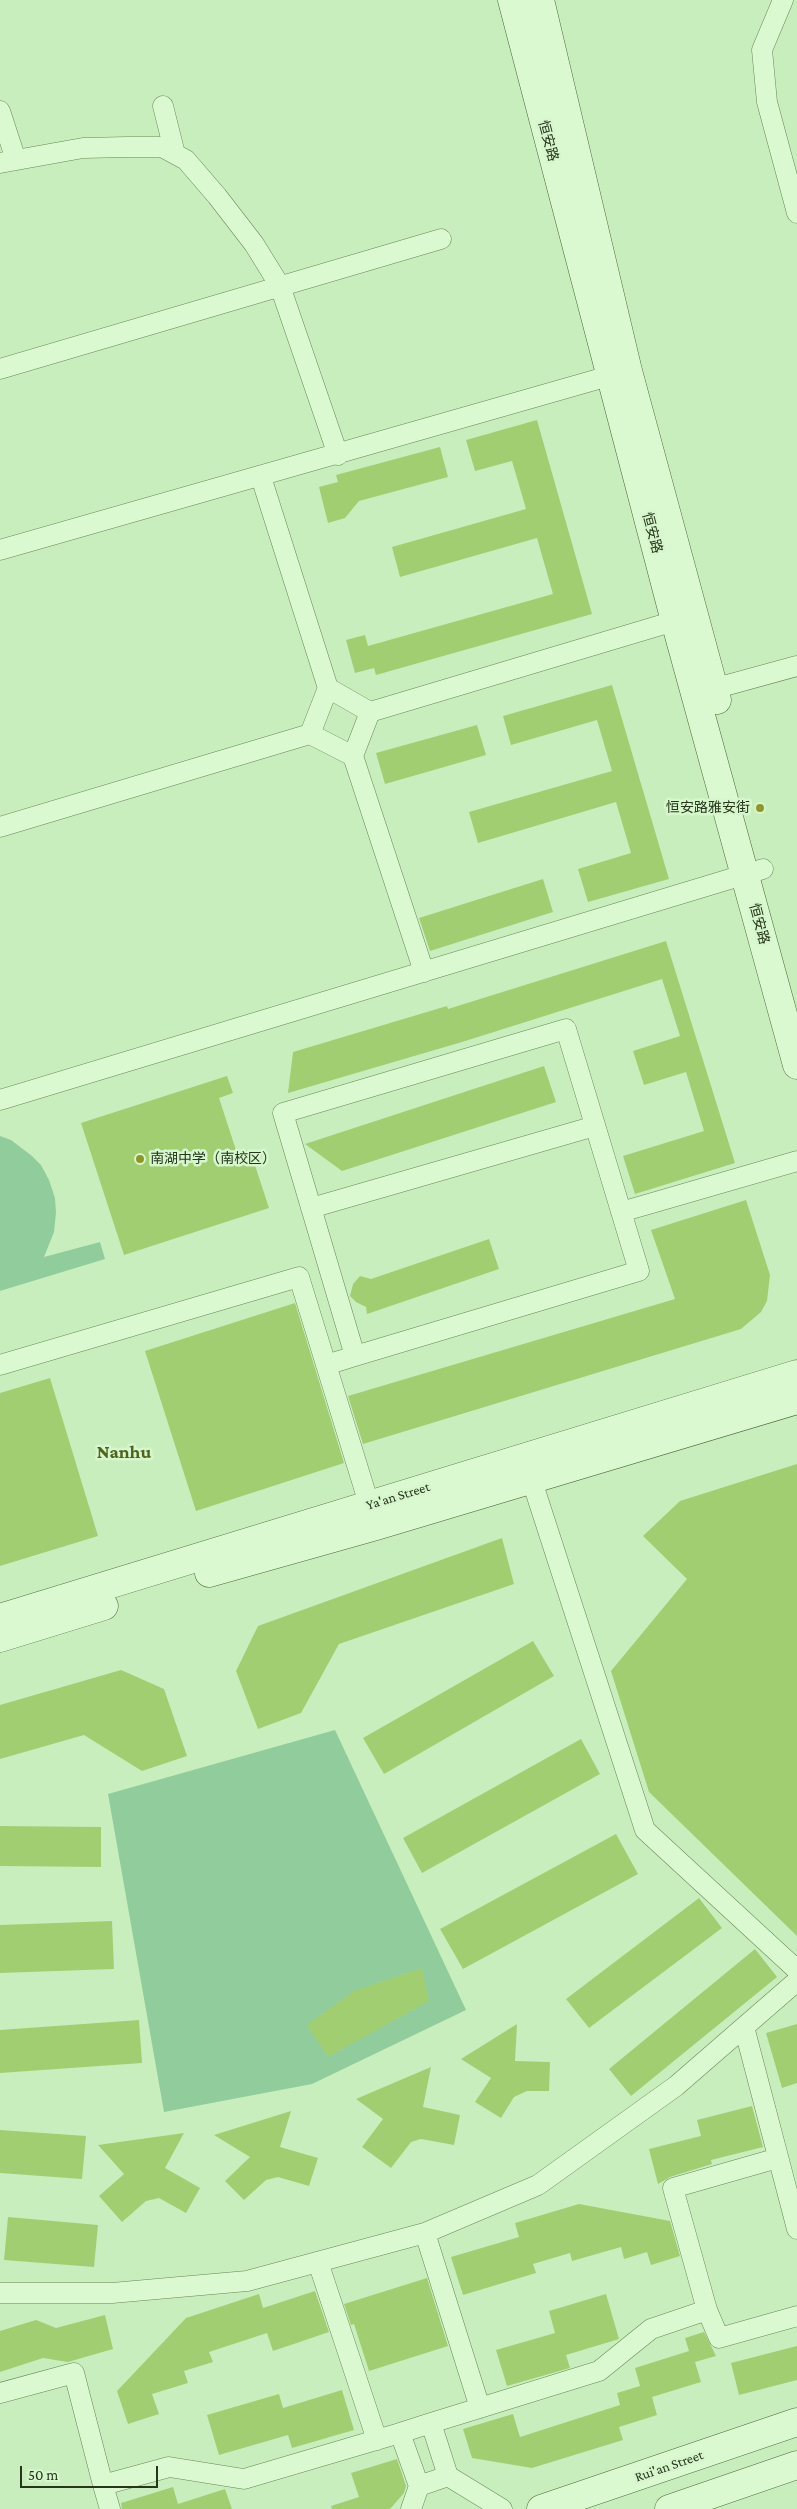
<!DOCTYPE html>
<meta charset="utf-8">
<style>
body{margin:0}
#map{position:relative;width:797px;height:2509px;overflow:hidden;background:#c9eebd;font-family:"Crimson Pro",serif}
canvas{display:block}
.scale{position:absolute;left:20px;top:2466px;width:138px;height:22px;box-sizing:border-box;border:2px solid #27351b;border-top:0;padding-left:6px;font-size:15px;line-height:18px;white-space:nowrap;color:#27351b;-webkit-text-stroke:4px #d6f6cd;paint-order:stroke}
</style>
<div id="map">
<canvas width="797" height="2509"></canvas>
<div class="scale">50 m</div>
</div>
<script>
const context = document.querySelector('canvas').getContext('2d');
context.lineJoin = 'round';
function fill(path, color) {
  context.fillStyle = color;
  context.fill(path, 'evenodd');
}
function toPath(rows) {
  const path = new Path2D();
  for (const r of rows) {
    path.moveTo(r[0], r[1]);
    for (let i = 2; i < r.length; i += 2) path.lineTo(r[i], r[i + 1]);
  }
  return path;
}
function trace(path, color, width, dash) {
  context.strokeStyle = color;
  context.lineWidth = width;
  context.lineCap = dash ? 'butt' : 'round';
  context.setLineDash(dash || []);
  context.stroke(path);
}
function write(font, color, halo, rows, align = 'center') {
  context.font = font + ' "Crimson Pro","Noto Sans SC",serif';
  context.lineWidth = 5;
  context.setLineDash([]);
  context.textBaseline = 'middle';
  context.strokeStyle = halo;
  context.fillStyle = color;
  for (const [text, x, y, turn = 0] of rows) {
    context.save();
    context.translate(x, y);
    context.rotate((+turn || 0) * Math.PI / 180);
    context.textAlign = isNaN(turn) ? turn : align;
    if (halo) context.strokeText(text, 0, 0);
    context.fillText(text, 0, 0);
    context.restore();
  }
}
fill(toPath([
 [0,1136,11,1140,32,1156,41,1165,49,1180,55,1198,56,1213,54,1232,44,1257,100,1242,105,1259,0,1291],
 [335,1730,466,2010,312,2084,164,2112,108,1794]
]), '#91cc9c');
fill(toPath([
 [537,420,592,614,376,675,374,668,355,673,346,640,365,635,368,646,553,594,537,538,400,577,392,547,526,509,512,461,475,471,466,440],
 [440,447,448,477,359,501,345,518,328,523,319,487,338,482,336,475],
 [612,685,669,879,588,902,578,869,631,853,616,802,478,843,469,812,612,771,597,720,511,745,503,716],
 [477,725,486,755,385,784,376,753],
 [543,879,553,912,430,951,419,918],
 [666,941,735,1163,635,1194,623,1156,704,1131,686,1072,644,1085,633,1051,680,1036,662,979,462,1042,288,1093,293,1052,447,1006,448,1009],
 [544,1066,556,1102,342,1171,305,1144],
 [227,1076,233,1093,219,1098,236,1150,250,1150,269,1208,124,1255,81,1123],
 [746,1200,770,1275,767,1301,761,1312,741,1329,363,1444,348,1396,675,1299,651,1230],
 [489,1239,499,1269,367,1314,366,1307,356,1302,350,1296,353,1284,360,1276,371,1279],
 [295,1303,344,1463,196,1511,145,1351],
 [50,1378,98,1536,0,1566,0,1393],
 [797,1464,797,1936,649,1792,611,1671,687,1579,643,1536,680,1501],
 [502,1538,514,1584,339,1644,301,1713,258,1729,236,1671,258,1626],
 [533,1641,554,1676,384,1774,363,1738],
 [121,1670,164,1689,187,1756,142,1771,84,1735,0,1759,0,1705],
 [581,1739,600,1774,422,1873,403,1838],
 [0,1826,101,1827,101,1867,0,1866],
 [616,1834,638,1874,463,1969,440,1929],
 [699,1898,722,1928,589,2028,566,1999],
 [112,1921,114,1969,0,1973,0,1925],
 [755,1949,777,1977,631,2096,609,2069],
 [422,1968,429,2001,328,2057,307,2025,354,1991],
 [139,2020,142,2063,0,2073,0,2030],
 [517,2024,515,2061,550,2062,549,2091,527,2091,514,2097,501,2118,475,2102,491,2078,461,2059],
 [797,2024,797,2083,782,2088,766,2033],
 [431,2067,423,2107,460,2115,454,2145,421,2139,411,2142,391,2168,362,2147,383,2119,356,2099],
 [752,2106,763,2147,711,2160,712,2164,670,2177,658,2184,649,2149,701,2136,697,2120],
 [291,2111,280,2147,318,2158,309,2186,278,2177,266,2180,244,2200,225,2181,250,2157,214,2135],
 [0,2130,86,2136,82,2179,0,2173],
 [184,2133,165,2168,200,2188,186,2213,159,2198,146,2201,122,2222,99,2196,124,2174,98,2145],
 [579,2204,670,2221,680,2256,651,2265,647,2252,624,2259,621,2247,572,2261,570,2253,533,2264,536,2273,463,2295,451,2257,519,2237,515,2223],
 [8,2217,98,2225,94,2267,4,2260],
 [427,2278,448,2346,369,2371,354,2324,351,2325,344,2304],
 [315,2291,329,2332,273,2351,267,2333,209,2352,213,2362,184,2371,188,2383,152,2394,159,2414,128,2424,117,2391,186,2318,259,2294,263,2308],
 [606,2294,619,2339,566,2355,570,2368,507,2386,496,2350,555,2333,549,2311],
 [105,2315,113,2349,68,2362,43,2358,0,2372,0,2331,36,2320,56,2328],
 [704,2332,716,2356,695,2362,701,2382,652,2397,657,2415,619,2427,623,2440,532,2468,472,2458,463,2429,513,2414,520,2437,620,2405,617,2393,640,2386,635,2368,689,2351,685,2338],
 [797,2346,797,2380,739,2395,731,2363],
 [342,2390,354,2430,292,2448,288,2435,219,2455,207,2415,279,2394,283,2408],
 [397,2459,406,2486,404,2493,390,2509,332,2509,331,2506,359,2497,351,2473],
 [173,2487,178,2504,225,2489,232,2509,122,2509,121,2503]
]), '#a2ce72');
const minor = toPath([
 [783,0,762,50,767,102,797,213],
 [163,106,175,154],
 [0,111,16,160],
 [0,163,83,148,127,147,162,147,186,160,217,196,254,244,280,286,338,455],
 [0,369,441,239],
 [261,477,328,688,310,734],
 [0,550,623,372],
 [328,688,370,712,688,617],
 [702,692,797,666],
 [370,712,353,756,424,972],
 [0,827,310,734,353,756],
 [0,1100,763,869],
 [311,1208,595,1126],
 [621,1212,797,1161],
 [0,1365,299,1277,373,1517],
 [326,1365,355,1356,639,1271,566,1029,283,1113,355,1356],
 [531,1478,645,1830,797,1970],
 [744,2027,797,2229],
 [425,2233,480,2408],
 [318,2262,377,2440],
 [0,2293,112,2293,247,2281,425,2233,538,2185,676,2086,797,1981],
 [707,2310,673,2188,778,2158],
 [0,2393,74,2373,103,2485,169,2467,244,2479,400,2433],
 [431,2423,599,2371,651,2329,707,2310,719,2338,797,2316],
 [103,2485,110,2509],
 [419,2486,400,2433,431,2423,448,2476],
 [411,2509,419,2486,448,2476,502,2509]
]);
const secondary = toPath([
 [512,0,675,621,797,1065],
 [540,0,628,371,717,700],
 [209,1573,376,1526,797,1400],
 [0,1618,797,1374],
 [0,1638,104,1606],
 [541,2509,797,2422],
 [669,2509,797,2465]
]);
trace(minor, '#6a8656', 21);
trace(secondary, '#4e6839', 29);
trace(minor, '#daf9d0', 20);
trace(secondary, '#daf9d0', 28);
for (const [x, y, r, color] of [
 [760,808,5,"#909725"],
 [140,1159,5,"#909725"]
]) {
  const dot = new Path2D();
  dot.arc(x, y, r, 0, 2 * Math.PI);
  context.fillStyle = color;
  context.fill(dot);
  trace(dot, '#d6f6cd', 2);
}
write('14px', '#27351b', '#d6f6cd', [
 ["恒安路",548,141,75],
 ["恒安路",652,533,75],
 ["恒安路",759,924,75],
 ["Ya'an Street",398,1496,-17],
 ["Rui'an Street",669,2466,-19]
]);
write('14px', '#27351b', '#d6f6cd', [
 ["恒安路雅安街",750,808],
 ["南湖中学（南校区）",150,1159,"left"]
], 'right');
write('bold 19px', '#4f631a', '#d6f6cd', [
 ["Nanhu",124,1452]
]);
</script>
